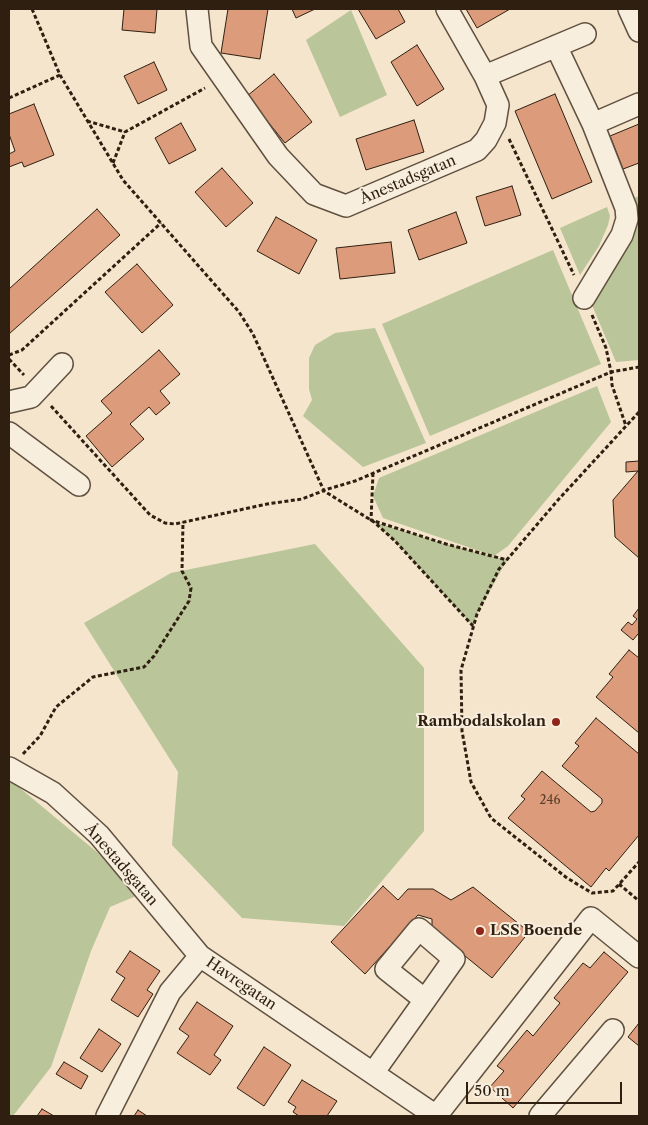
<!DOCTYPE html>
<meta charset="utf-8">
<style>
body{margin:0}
#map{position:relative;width:648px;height:1125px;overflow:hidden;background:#f4e5cc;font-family:"Libre Caslon Text",serif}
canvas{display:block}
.frame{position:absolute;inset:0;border:10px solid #2f1f10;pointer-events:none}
.scale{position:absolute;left:466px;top:1082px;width:156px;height:22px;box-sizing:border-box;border:2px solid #2f1f10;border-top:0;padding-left:6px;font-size:15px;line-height:18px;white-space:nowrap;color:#2f1f10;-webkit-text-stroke:4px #f8eede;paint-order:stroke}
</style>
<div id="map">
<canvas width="648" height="1125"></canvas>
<div class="frame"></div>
<div class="scale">50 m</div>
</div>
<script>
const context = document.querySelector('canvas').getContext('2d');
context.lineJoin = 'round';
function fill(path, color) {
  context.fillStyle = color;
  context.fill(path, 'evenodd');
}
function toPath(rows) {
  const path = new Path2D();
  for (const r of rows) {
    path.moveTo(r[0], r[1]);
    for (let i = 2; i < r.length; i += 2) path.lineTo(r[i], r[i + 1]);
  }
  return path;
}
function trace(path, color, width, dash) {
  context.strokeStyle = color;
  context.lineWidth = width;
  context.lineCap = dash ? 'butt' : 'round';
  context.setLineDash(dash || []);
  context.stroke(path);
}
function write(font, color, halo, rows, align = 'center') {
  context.font = font + ' "Libre Caslon Text",serif';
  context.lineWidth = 4;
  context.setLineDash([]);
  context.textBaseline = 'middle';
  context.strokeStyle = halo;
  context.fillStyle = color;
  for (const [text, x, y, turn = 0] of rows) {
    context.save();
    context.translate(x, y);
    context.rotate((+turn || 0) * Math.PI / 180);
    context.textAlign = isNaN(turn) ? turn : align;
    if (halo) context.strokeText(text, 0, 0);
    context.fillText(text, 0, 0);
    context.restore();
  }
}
fill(toPath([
 [351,10,387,95,340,117,306,40],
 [639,196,639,360,616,362,589,298,629,200],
 [607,207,610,216,608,225,599,246,580,275,560,228],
 [553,250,601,364,430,436,382,324],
 [375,328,426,443,363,467,303,416,312,400,309,389,309,358,315,345,335,333],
 [597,386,611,422,508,546,494,556,383,518,373,496,379,478],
 [374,522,446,544,507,560,477,614,473,626,395,541],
 [315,544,424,668,424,831,344,926,242,918,172,845,178,772,84,623,171,573],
 [9,779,98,853,136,896,110,907,91,951,51,1067,13,1116,9,1116]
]), '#bac599');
const building = toPath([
 [124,9,157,9,155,33,122,30,124,9],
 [228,9,268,9,260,59,221,53,228,9],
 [292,9,315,9,296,18,292,9],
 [358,9,398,9,405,22,376,39,358,9],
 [466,9,510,9,477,28,466,9],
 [417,45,444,89,417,106,391,62,417,45],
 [154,62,167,90,138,104,124,76,154,62],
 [274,74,312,122,285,143,247,96,274,74],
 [555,94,592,182,552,199,515,111,555,94],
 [34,104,54,155,24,167,22,162,9,167,9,154,15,151,9,134,9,114,34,104],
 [414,120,424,152,366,170,356,139,414,120],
 [181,123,196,150,169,164,155,138,181,123],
 [639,124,639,163,623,169,610,136,639,124],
 [222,168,253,203,226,227,195,192,222,168],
 [512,186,521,215,485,226,476,197,512,186],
 [97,209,120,235,9,334,9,289,97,209],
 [456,212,467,243,419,260,408,230,456,212],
 [276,217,317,240,299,274,257,251,276,217],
 [391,242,395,273,340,279,336,248,391,242],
 [137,264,173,305,142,333,105,292,137,264],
 [159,350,180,374,160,391,170,403,156,415,149,407,130,424,144,439,112,467,86,436,112,413,101,401,159,350],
 [639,461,639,558,615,537,613,500,638,471,626,472,626,462,639,461],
 [639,608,639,635,638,634,633,640,621,630,628,622,632,625,637,619,633,616,639,608],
 [629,650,639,658,639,733,596,697,613,677,609,674,629,650],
 [596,718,639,754,639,835,609,871,606,868,591,887,508,818,525,799,521,796,542,771,591,812,595,811,602,803,602,799,562,766,579,746,575,743,596,718],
 [383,886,398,900,408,889,433,889,451,900,473,887,529,932,492,978,432,929,432,919,418,915,365,974,331,942,383,886],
 [130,951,160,971,147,990,153,994,138,1017,111,1000,125,978,116,972,130,951],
 [604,952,628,972,513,1108,490,1087,504,1071,497,1066,527,1030,533,1036,560,1003,554,998,583,963,590,968,604,952],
 [197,1002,233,1026,214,1055,221,1060,210,1075,177,1053,189,1036,179,1029,197,1002],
 [639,1023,639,1046,628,1037,639,1023],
 [99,1029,121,1044,102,1072,80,1058,99,1029],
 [264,1047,291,1065,264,1106,237,1088,264,1047],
 [64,1062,88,1076,81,1089,56,1074,64,1062],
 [302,1080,337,1101,327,1116,299,1116,293,1112,296,1107,288,1102,302,1080],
 [42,1109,54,1116,37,1116,42,1109],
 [138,1110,147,1116,134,1116,138,1110]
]);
fill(building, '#dc9b7b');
trace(building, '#2f1f10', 1);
const minor = toPath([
 [197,9,201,46,278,156,314,194,346,206,477,150,486,140,495,123,498,105,485,76,447,9],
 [629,9,639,31],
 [556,46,593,124,639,104],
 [485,76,585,34],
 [584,298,622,235,627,219,626,208,593,124],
 [9,402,31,397,62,364],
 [9,433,79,485],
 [9,768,53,793,99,835,200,956,436,1116],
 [373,1073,425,1000,454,959,419,929,386,969,425,1000],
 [107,1116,170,992,200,956],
 [436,1116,591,918,639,957],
 [540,1116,613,1030]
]);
trace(minor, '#60503f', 24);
trace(toPath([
 [32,9,60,75,123,180,239,312,253,334,324,491,374,522,395,541,473,626],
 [9,98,60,75],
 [87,121,125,132],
 [509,139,574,275],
 [113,163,125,132,205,88],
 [592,315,606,348,611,372,612,385,626,426],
 [9,355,22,350,161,223],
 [9,359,24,375],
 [51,406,150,515,165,523,175,524,267,504,302,499,328,489,355,481,611,372,639,367],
 [639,412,558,500,499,569,477,614,461,670,462,731,471,782,491,818,567,878,592,893,613,891,639,862],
 [373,473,371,520,446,544,507,560],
 [23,754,40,736,56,707,93,677,144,667,154,656,189,601,191,588,182,571,183,522],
 [619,884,639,901]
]), '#2f1f10', 3, [4, 2.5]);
trace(minor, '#f8eede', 21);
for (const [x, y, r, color] of [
 [556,722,5,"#8f2418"],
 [480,931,5,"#8f2418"]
]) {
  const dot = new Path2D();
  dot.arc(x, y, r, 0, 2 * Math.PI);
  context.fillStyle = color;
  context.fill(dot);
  trace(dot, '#f8eede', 2);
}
write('12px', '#5a3e2b', null, [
 ["246",550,801]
]);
write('15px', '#2f1f10', '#f8eede', [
 ["Ånestadsgatan",408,180,-23],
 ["Ånestadsgatan",121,865,49],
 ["Havregatan",241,984,34]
]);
write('bold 15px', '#2f1f10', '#f8eede', [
 ["Rambodalskolan",546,722],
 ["LSS Boende",490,931,"left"]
], 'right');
</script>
